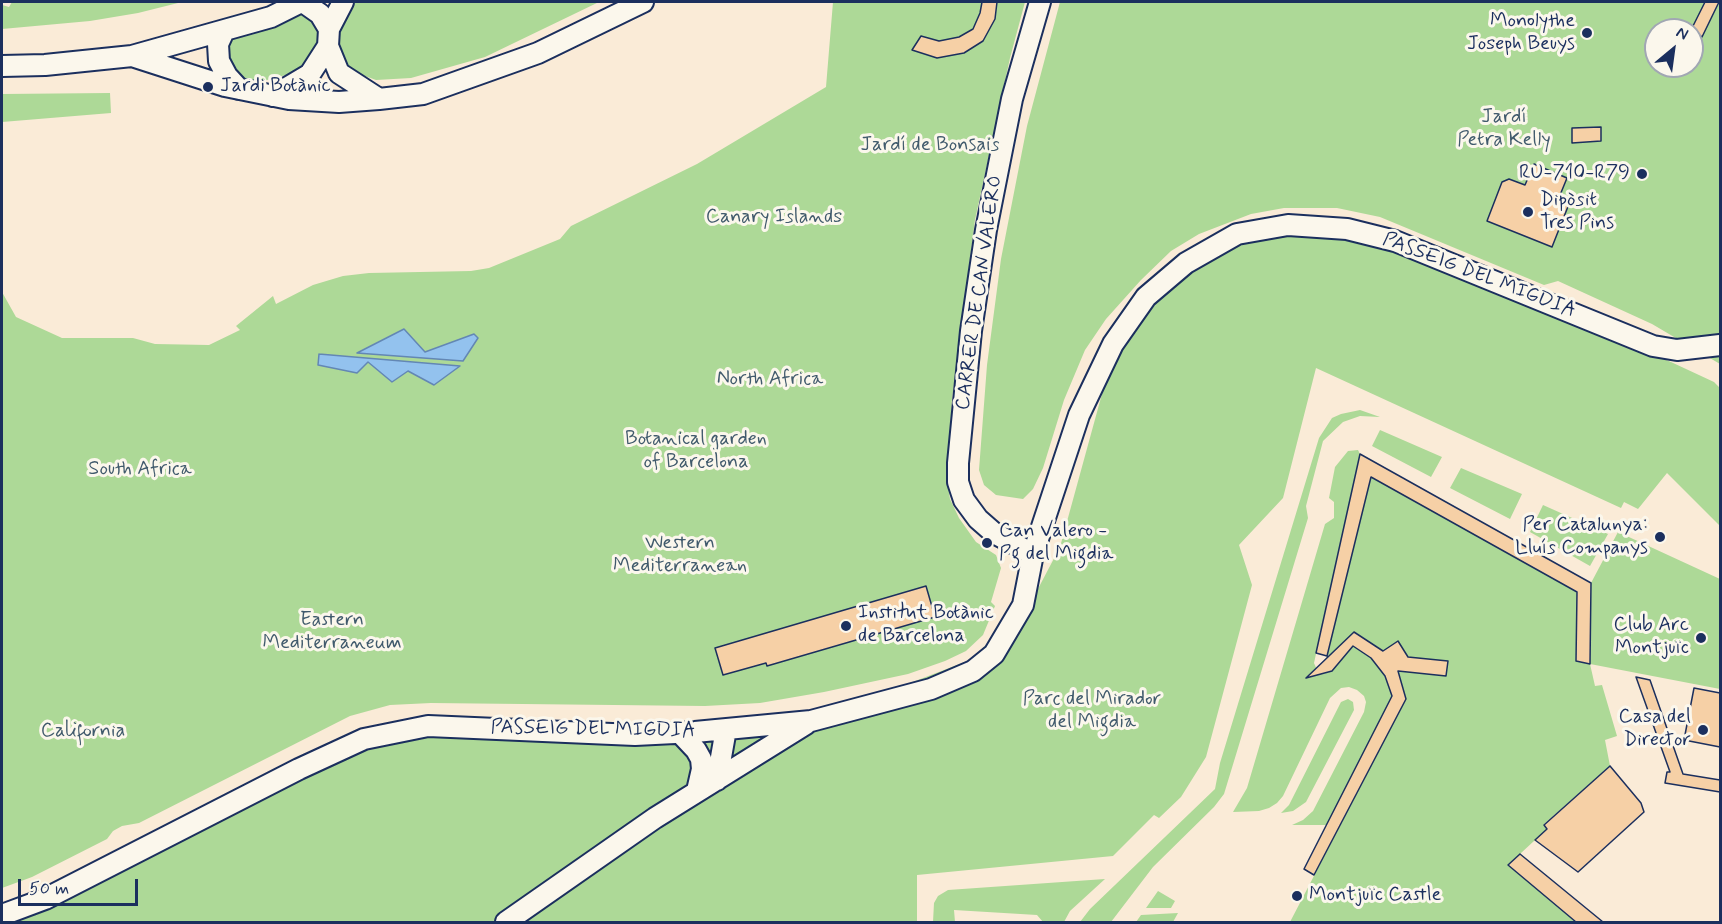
<!DOCTYPE html>
<meta charset="utf-8">
<style>
body{margin:0}
#map{position:relative;width:1722px;height:924px;overflow:hidden;background:#faebd7;font-family:Mynerve,sans-serif}
canvas{display:block}
.frame{position:absolute;inset:0;border:3px solid #1b2f5e;pointer-events:none}
.north{position:absolute;left:1644px;top:18px;width:60px;height:60px;box-sizing:border-box;background:#fbf7ec;border:2px solid #a1a7b3;border-radius:50%;rotate:29deg;font-size:16px;font-weight:700;line-height:24px;text-align:center;color:#1b2f5e}
.north::after{content:'';display:block;margin:auto;width:21px;height:27px;background:#1b2f5e;clip-path:polygon(50% 0,100% 100%,50% 72%,0 100%)}
.scale{position:absolute;left:18px;top:879px;width:120px;height:27px;box-sizing:border-box;border:3px solid #1b2f5e;border-top:0;padding-left:8px;font-size:18px;line-height:21px;white-space:nowrap;color:#1b2f5e;-webkit-text-stroke:4px #fbf7ec;paint-order:stroke}
</style>
<div id="map">
<canvas width="1722" height="924"></canvas>
<div class="frame"></div>
<div class="north">N</div>
<div class="scale">50 m</div>
</div>
<script>
const context = document.querySelector('canvas').getContext('2d');
context.lineJoin = 'round';
function fill(path, color) {
  context.fillStyle = color;
  context.fill(path, 'evenodd');
}
function toPath(rows) {
  const path = new Path2D();
  for (const r of rows) {
    path.moveTo(r[0], r[1]);
    for (let i = 2; i < r.length; i += 2) path.lineTo(r[i], r[i + 1]);
  }
  return path;
}
function trace(path, color, width, dash) {
  context.strokeStyle = color;
  context.lineWidth = width;
  context.lineCap = dash ? 'butt' : 'round';
  context.setLineDash(dash || []);
  context.stroke(path);
}
function write(font, color, halo, rows, align = 'center') {
  context.font = font + ' Mynerve,sans-serif';
  context.lineWidth = 6;
  context.setLineDash([]);
  context.textBaseline = 'middle';
  context.strokeStyle = halo;
  context.fillStyle = color;
  for (const [text, x, y, turn = 0] of rows) {
    context.save();
    context.translate(x, y);
    context.rotate((+turn || 0) * Math.PI / 180);
    context.textAlign = isNaN(turn) ? turn : align;
    if (halo) context.strokeText(text, 0, 0);
    context.fillText(text, 0, 0);
    context.restore();
  }
}
fill(toPath([
 [12,2,182,2,138,13,90,21,2,29,2,5,9,7],
 [355,2,599,2,485,57,411,78,376,80,354,72,345,64,337,44,342,22],
 [833,2,1025,2,1010,58,975,220,952,399,947,480,950,499,959,518,976,542,996,555,1001,568,991,602,995,606,983,635,966,651,945,661,908,674,824,692,760,703,705,706,431,703,390,705,350,716,139,823,122,826,113,831,107,839,32,877,2,888,2,292,16,317,62,338,133,338,155,344,209,345,240,330,236,326,273,296,276,304,313,285,343,276,369,273,471,271,489,268,560,239,571,226,697,164,826,87],
 [1060,2,1720,2,1720,364,1652,324,1558,281,1544,285,1380,217,1337,208,1284,208,1251,214,1199,234,1171,251,1141,280,1106,319,1085,350,1064,400,1043,468,1033,489,1023,499,996,495,984,485,979,470,987,365,1001,259,1027,126],
 [1656,30,1692,30,1692,66,1656,66],
 [304,12,311,18,318,34,319,42,312,59,293,73,256,83,245,79,236,71,229,59,228,41,275,25],
 [110,93,111,113,2,122,2,94],
 [1282,234,1345,234,1399,250,1671,362,1714,382,1720,388,1720,526,1667,473,1638,509,1624,502,1621,508,1316,368,1283,498,1239,545,1252,585,1206,757,1181,797,1159,818,1154,815,1113,856,917,875,917,922,2,922,299,769,428,726,635,735,811,721,970,660,1030,604,1060,547,1111,361,1151,304,1209,256,1246,242],
 [1360,410,1380,417,1360,416,1343,422,1323,441,1306,506,1308,518,1224,794,1214,807,1153,867,1111,922,1080,922,1090,909,1215,789,1220,763,1319,438,1332,418,1341,414],
 [1380,430,1442,457,1431,477,1372,446],
 [1358,450,1360,454,1314,663,1317,670,1323,674,1332,671,1353,646,1371,658,1385,676,1392,696,1327,825,1292,825,1303,820,1313,811,1364,712,1366,702,1364,696,1357,690,1349,687,1341,688,1330,698,1283,796,1277,803,1269,808,1259,811,1233,812,1247,788,1325,524,1334,518,1334,502,1329,498,1335,467,1348,451],
 [1461,468,1522,494,1510,519,1450,488],
 [1371,477,1577,592,1590,664,1591,583,1618,532,1720,579,1720,689,1590,664,1595,686,1602,685,1617,736,1605,740,1610,766,1544,824,1547,829,1508,865,1576,922,1290,922,1406,699,1400,677,1379,648,1355,632,1326,659],
 [1543,505,1608,534,1590,566,1530,532],
 [1348,699,1353,702,1354,710,1306,802,1293,811,1281,813,1289,805,1341,702],
 [1105,879,1070,911,1064,922,1043,922,1037,915,954,910,955,922,933,922,934,903,938,896,948,890],
 [1158,891,1175,901,1171,908,1146,908],
 [1178,913,1173,922,1136,922,1141,915]
]), '#add997');
const water = toPath([
 [404,329,425,352,474,334,478,338,463,361,357,353,404,329],
 [319,354,460,366,434,385,408,371,392,382,368,362,357,373,318,365,319,354]
]);
fill(water, '#93c2ee');
trace(water, '#6387b4', 1.5);
const building = toPath([
 [982,2,997,2,995,19,983,41,964,53,937,58,912,50,921,36,939,41,959,37,973,29,980,13,982,2],
 [1705,2,1719,2,1702,37,1691,30,1705,2],
 [1601,127,1601,141,1572,143,1572,128,1601,127],
 [1534,164,1567,178,1558,200,1569,204,1552,247,1487,221,1502,182,1509,179,1525,185,1534,164],
 [1360,454,1591,583,1590,664,1576,661,1577,592,1371,477,1327,656,1316,653,1360,454],
 [926,586,935,617,767,666,766,663,723,675,715,648,926,586],
 [1354,632,1383,651,1398,641,1408,657,1448,661,1446,676,1398,671,1406,699,1314,875,1304,869,1392,696,1385,676,1371,658,1353,646,1332,671,1306,678,1354,632],
 [1636,677,1650,680,1683,774,1720,780,1720,792,1665,783,1667,772,1670,772,1636,677],
 [1694,688,1720,693,1720,747,1684,740,1694,688],
 [1610,766,1641,803,1644,812,1578,872,1535,840,1547,829,1544,825,1610,766],
 [1520,854,1603,922,1576,922,1508,865,1520,854]
]);
fill(building, '#f6d0a6');
trace(building, '#1b2f5e', 1.5);
const minor = toPath([
 [303,2,320,14,329,29],
 [224,31,218,44,219,61,227,76,239,89],
 [328,46,339,73,379,99],
 [132,56,225,86,289,99,339,102,379,99,423,94,538,53,643,2],
 [2,66,45,65,132,56,271,17,301,2],
 [273,96,310,74,328,46,329,29,343,2],
 [1033,554,994,533,978,519,964,500,958,482,958,463,971,331,986,230,1012,99,1040,2],
 [680,733,696,750,701,759,702,769,697,791],
 [717,780,726,729],
 [2,915,45,899,299,769,364,739,428,726,635,735,695,732,811,721,931,689,973,671,994,654,1023,605,1033,554,1079,415,1113,344,1146,297,1186,263,1237,234,1288,225,1347,229,1395,241,1653,346,1677,350,1720,345],
 [506,922,655,818,806,724]
]);
trace(minor, '#1b2f5e', 24);
trace(minor, '#fbf7ec', 20);
for (const [x, y, r, color] of [
 [1587,33,6,"#1b2f5e"],
 [208,87,6,"#1b2f5e"],
 [1642,174,6,"#1b2f5e"],
 [1528,212,6,"#1b2f5e"],
 [1660,537,6,"#1b2f5e"],
 [987,543,6,"#1b2f5e"],
 [846,626,6,"#1b2f5e"],
 [1701,638,6,"#1b2f5e"],
 [1703,730,6,"#1b2f5e"],
 [1297,896,6,"#1b2f5e"]
]) {
  const dot = new Path2D();
  dot.arc(x, y, r, 0, 2 * Math.PI);
  context.fillStyle = color;
  context.fill(dot);
  trace(dot, '#fbf7ec', 2);
}
write('20px', '#1b2f5e', '#fbf7ec', [
 ["Monolythe",1575,22],
 ["Joseph Beuys",1575,45],
 ["Jardi Botànic",220,87,"left"],
 ["RU-710-R79",1630,174],
 ["Dipòsit",1540,201,"left"],
 ["Tres Pins",1540,224,"left"],
 ["Per Catalunya:",1648,526],
 ["Lluís Companys",1648,549],
 ["Can Valero -",999,532,"left"],
 ["Pg del Migdia",999,555,"left"],
 ["Institut Botànic",858,614,"left"],
 ["de Barcelona",858,637,"left"],
 ["Club Arc",1689,626],
 ["Montjuïc",1689,649],
 ["Casa del",1691,718],
 ["Director",1691,741],
 ["Montjuïc Castle",1309,896,"left"]
], 'right');
write('20px', '#405a6c', '#fbf7ec', [
 ["Jardí",1504,118],
 ["Petra Kelly",1504,141],
 ["Jardí de Bonsais",930,146],
 ["Canary Islands",774,218],
 ["North Africa",770,380],
 ["Botanical garden",696,440],
 ["of Barcelona",696,463],
 ["South Africa",140,470],
 ["Western",680,544],
 ["Mediterranean",680,567],
 ["Eastern",332,621],
 ["Mediterraneum",332,644],
 ["Parc del Mirador",1092,700],
 ["del Migdia",1092,723],
 ["California",83,732]
]);
write('20px', '#1b2f5e', '#fbf7ec', [
 ["PASSEIG DEL MIGDIA",1479,276,21],
 ["CARRER DE CAN VALERO",980,293,-82],
 ["PASSEIG DEL MIGDIA",593,730,1]
]);
</script>
